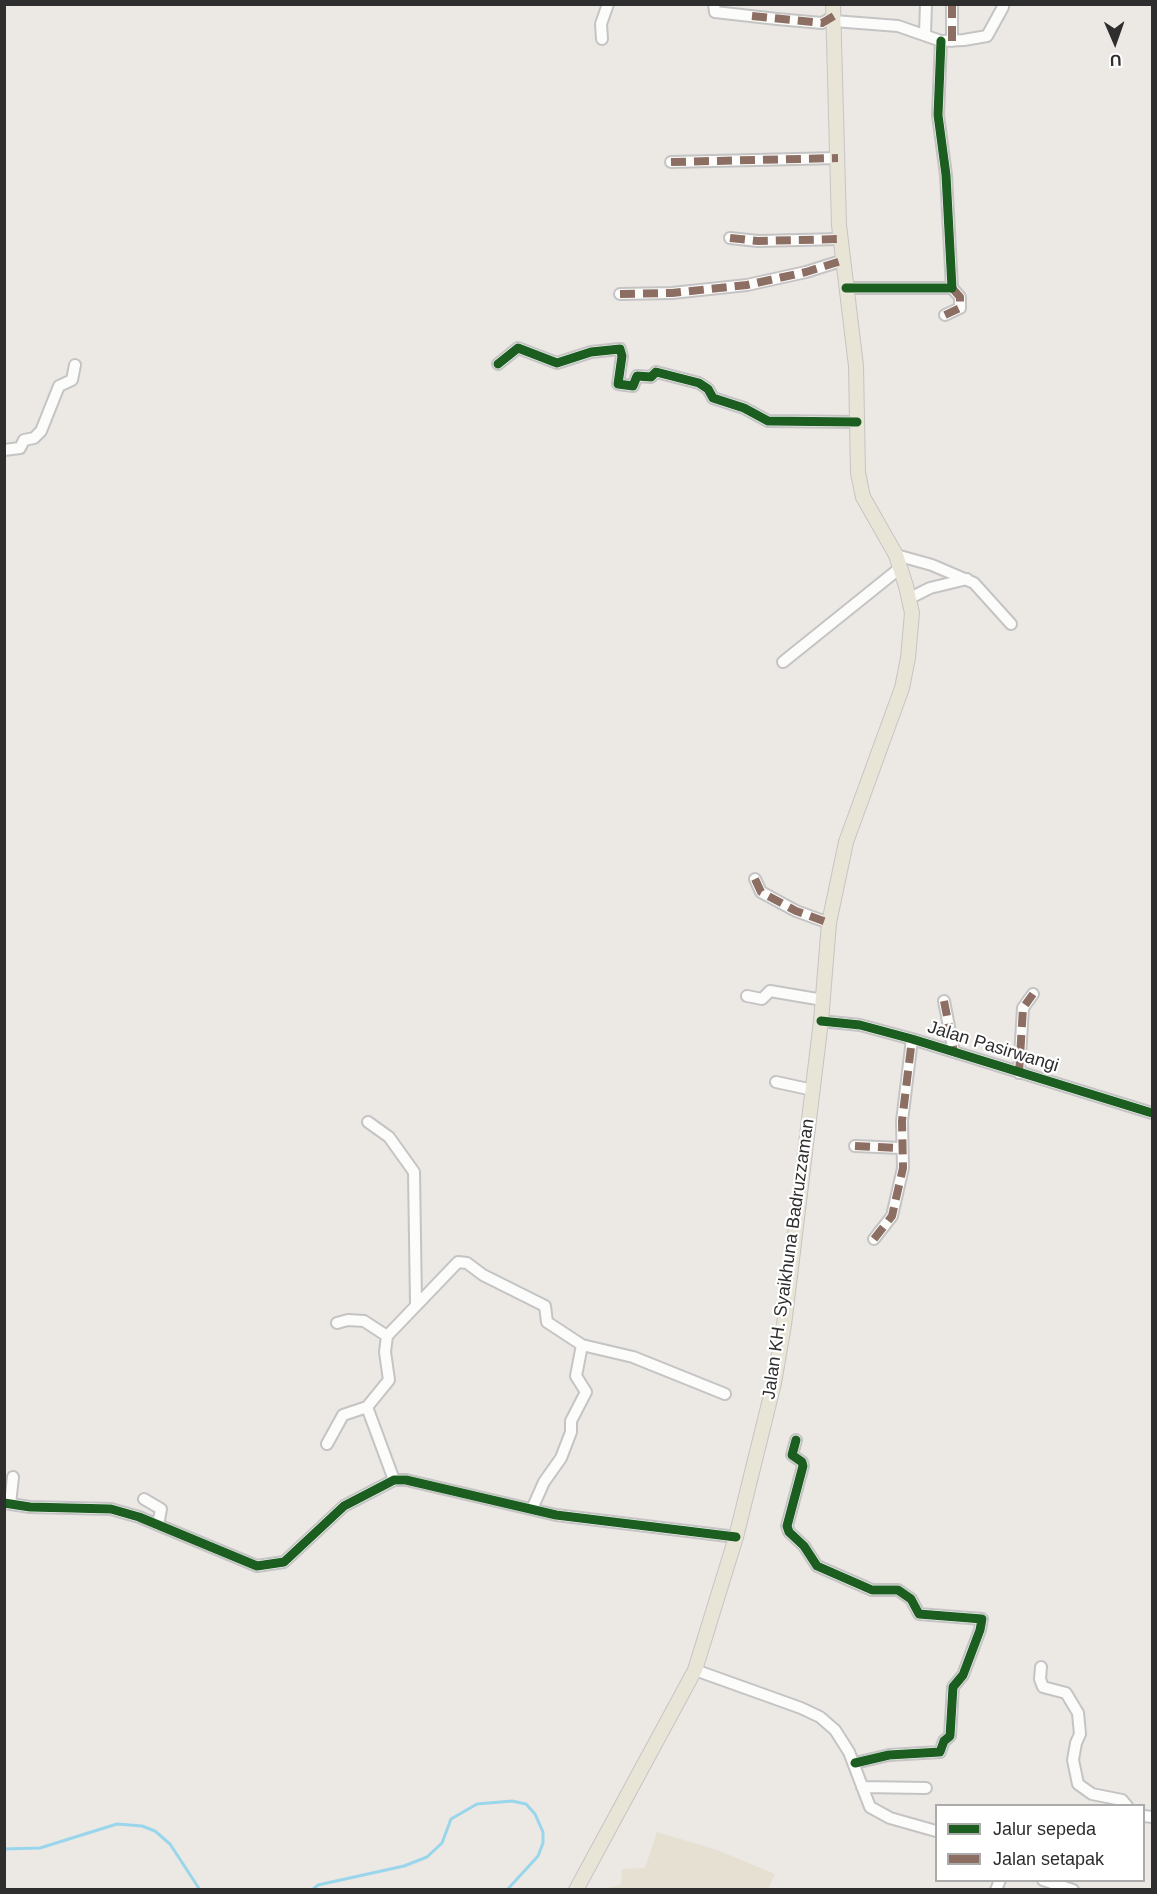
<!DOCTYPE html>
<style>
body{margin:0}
#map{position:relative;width:1157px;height:1894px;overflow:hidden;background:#ece8e4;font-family:Arial,sans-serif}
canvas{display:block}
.frame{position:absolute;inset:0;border:6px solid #2e2e2e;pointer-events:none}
.legend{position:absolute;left:935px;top:1804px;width:210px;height:78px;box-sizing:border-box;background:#fff;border:2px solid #ababab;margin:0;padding:8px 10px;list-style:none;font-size:18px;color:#2e2e2e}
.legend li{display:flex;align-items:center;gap:12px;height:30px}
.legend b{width:30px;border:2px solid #ababab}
.north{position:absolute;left:1085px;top:12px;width:60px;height:60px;-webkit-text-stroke:4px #fff;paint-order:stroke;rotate:178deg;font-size:16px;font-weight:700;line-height:24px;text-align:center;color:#2e2e2e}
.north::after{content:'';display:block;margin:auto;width:21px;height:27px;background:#2e2e2e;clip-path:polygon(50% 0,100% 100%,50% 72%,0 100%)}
</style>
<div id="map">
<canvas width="1157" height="1894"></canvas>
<div class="frame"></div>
<ul class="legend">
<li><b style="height:8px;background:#1b5e20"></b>Jalur sepeda</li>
<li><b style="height:8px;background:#8d6e63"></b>Jalan setapak</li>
</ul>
<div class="north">U</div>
</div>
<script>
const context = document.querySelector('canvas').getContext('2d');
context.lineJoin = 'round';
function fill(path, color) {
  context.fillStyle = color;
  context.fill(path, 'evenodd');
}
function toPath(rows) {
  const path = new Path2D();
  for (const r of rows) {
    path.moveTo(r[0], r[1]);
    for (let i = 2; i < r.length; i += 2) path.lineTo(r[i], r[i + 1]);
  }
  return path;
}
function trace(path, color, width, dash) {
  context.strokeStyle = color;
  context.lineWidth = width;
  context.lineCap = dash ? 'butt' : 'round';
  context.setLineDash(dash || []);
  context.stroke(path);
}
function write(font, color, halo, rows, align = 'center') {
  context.font = font + ' Arial,sans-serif';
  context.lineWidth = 4.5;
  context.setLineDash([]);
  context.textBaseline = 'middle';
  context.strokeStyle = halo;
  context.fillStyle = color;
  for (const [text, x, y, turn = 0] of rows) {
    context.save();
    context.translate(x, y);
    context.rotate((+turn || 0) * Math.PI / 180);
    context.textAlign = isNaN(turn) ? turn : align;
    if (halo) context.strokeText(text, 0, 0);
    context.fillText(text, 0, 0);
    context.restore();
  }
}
fill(toPath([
 [657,1832,717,1850,775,1874,768,1889,601,1889,621,1885,622,1869,645,1868]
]), '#e6e0d3');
trace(toPath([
 [4,1849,40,1848,117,1824,142,1826,155,1831,170,1844,200,1890],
 [312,1890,318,1885,404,1866,427,1857,442,1843,451,1819,477,1804,512,1801,526,1804,535,1814,543,1832,543,1843,538,1856,507,1890]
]), '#99d6ec', 3);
const minor = toPath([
 [714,4,715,12,777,19,822,23,834,16],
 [834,21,898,26,941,41,964,40,987,36,1003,7],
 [925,34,926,4],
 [602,39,601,24,608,4],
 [952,41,952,4],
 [671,162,838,158],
 [730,238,758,241,840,239],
 [846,288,952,288,946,175,938,115,941,41],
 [620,294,672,293,747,285,806,272,841,261],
 [945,315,960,308,960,297,952,288],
 [498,364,518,348,557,363,591,352,620,349,622,356,618,384,633,386,637,376,651,377,656,372,699,383,708,389,713,398,744,408,768,421,857,422],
 [4,450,20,448,24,440,34,438,41,431,59,386,72,380,75,365],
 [896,555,932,565,974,583,1011,624],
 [910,598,930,588,967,579],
 [783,662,900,568],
 [755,879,761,892,796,911,829,923],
 [747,996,762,999,770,991,823,1000],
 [944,1001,954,1052],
 [821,1021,860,1025,912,1039,1152,1113],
 [1019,1073,1023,1008,1033,994],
 [776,1082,813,1090],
 [368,1122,389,1137,414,1172,416,1305],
 [855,1146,901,1148],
 [874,1239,892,1216,903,1168,902,1121,912,1039],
 [337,1323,348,1320,364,1321,387,1336],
 [796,1440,792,1455,802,1462,803,1466,787,1526,789,1532,804,1546,817,1566,872,1590,898,1590,911,1599,919,1614,982,1619,980,1630,963,1675,953,1687,950,1736,944,1741,940,1752,889,1755,855,1763],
 [327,1444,343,1415,367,1407],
 [394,1480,367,1407,389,1380,385,1352,387,1336,458,1262,467,1263,483,1275,545,1306,547,1322,582,1345,633,1357,725,1394],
 [144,1499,161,1509,158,1525],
 [4,1503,30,1507,111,1509,139,1517,257,1566,284,1562,344,1506,394,1480,406,1480,556,1515,736,1537],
 [10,1504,13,1477],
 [532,1509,544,1482,561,1458,571,1432,571,1421,586,1392,576,1376,582,1345],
 [1041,1667,1040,1679,1043,1687,1066,1693,1078,1713,1080,1734,1076,1743,1073,1760,1078,1784,1092,1794,1122,1800,1127,1806],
 [695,1670,801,1708,820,1717,835,1730,849,1752,870,1807,890,1818,936,1831],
 [862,1787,926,1788],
 [1144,1816,1152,1817],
 [1043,1880,1073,1890],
 [996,1890,1000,1880]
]);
const major = toPath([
 [576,1890,695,1670,736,1537,774,1383,784,1325,821,1021,829,923,846,842,902,688,908,658,912,613,906,586,896,555,863,497,858,473,856,366,839,225,833,4]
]);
trace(minor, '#c5c4c5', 14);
trace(major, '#c6c5c4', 16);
trace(minor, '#fcfcfb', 10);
trace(major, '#e8e4d6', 14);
trace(toPath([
 [752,16,822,23,834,16],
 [952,41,952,4],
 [671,162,838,158],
 [730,238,758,241,840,239],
 [620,294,672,293,747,285,806,272,841,261],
 [945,315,960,308,960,297,952,288],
 [755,879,761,892,796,911,829,923],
 [944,1001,954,1052],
 [1019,1073,1023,1008,1033,994],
 [855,1146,901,1148],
 [874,1239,892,1216,903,1168,902,1121,912,1039]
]), '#8d6e63', 8, [15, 8]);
trace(toPath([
 [846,288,952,288,946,175,938,115,941,41],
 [498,364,518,348,557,363,591,352,620,349,622,356,618,384,633,386,637,376,651,377,656,372,699,383,708,389,713,398,744,408,768,421,857,422],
 [821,1021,860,1025,912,1039,1152,1113],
 [796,1440,792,1455,802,1462,803,1466,787,1526,789,1532,804,1546,817,1566,872,1590,898,1590,911,1599,919,1614,982,1619,980,1630,963,1675,953,1687,950,1736,944,1741,940,1752,889,1755,855,1763],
 [4,1503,30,1507,111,1509,139,1517,257,1566,284,1562,344,1506,394,1480,406,1480,556,1515,736,1537]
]), '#1b5e20', 9);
write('18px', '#2e2e2e', '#fff', [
 ["Jalan Pasirwangi",993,1047,17],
 ["Jalan KH. Syaikhuna Badruzzaman",789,1259,-82]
]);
</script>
